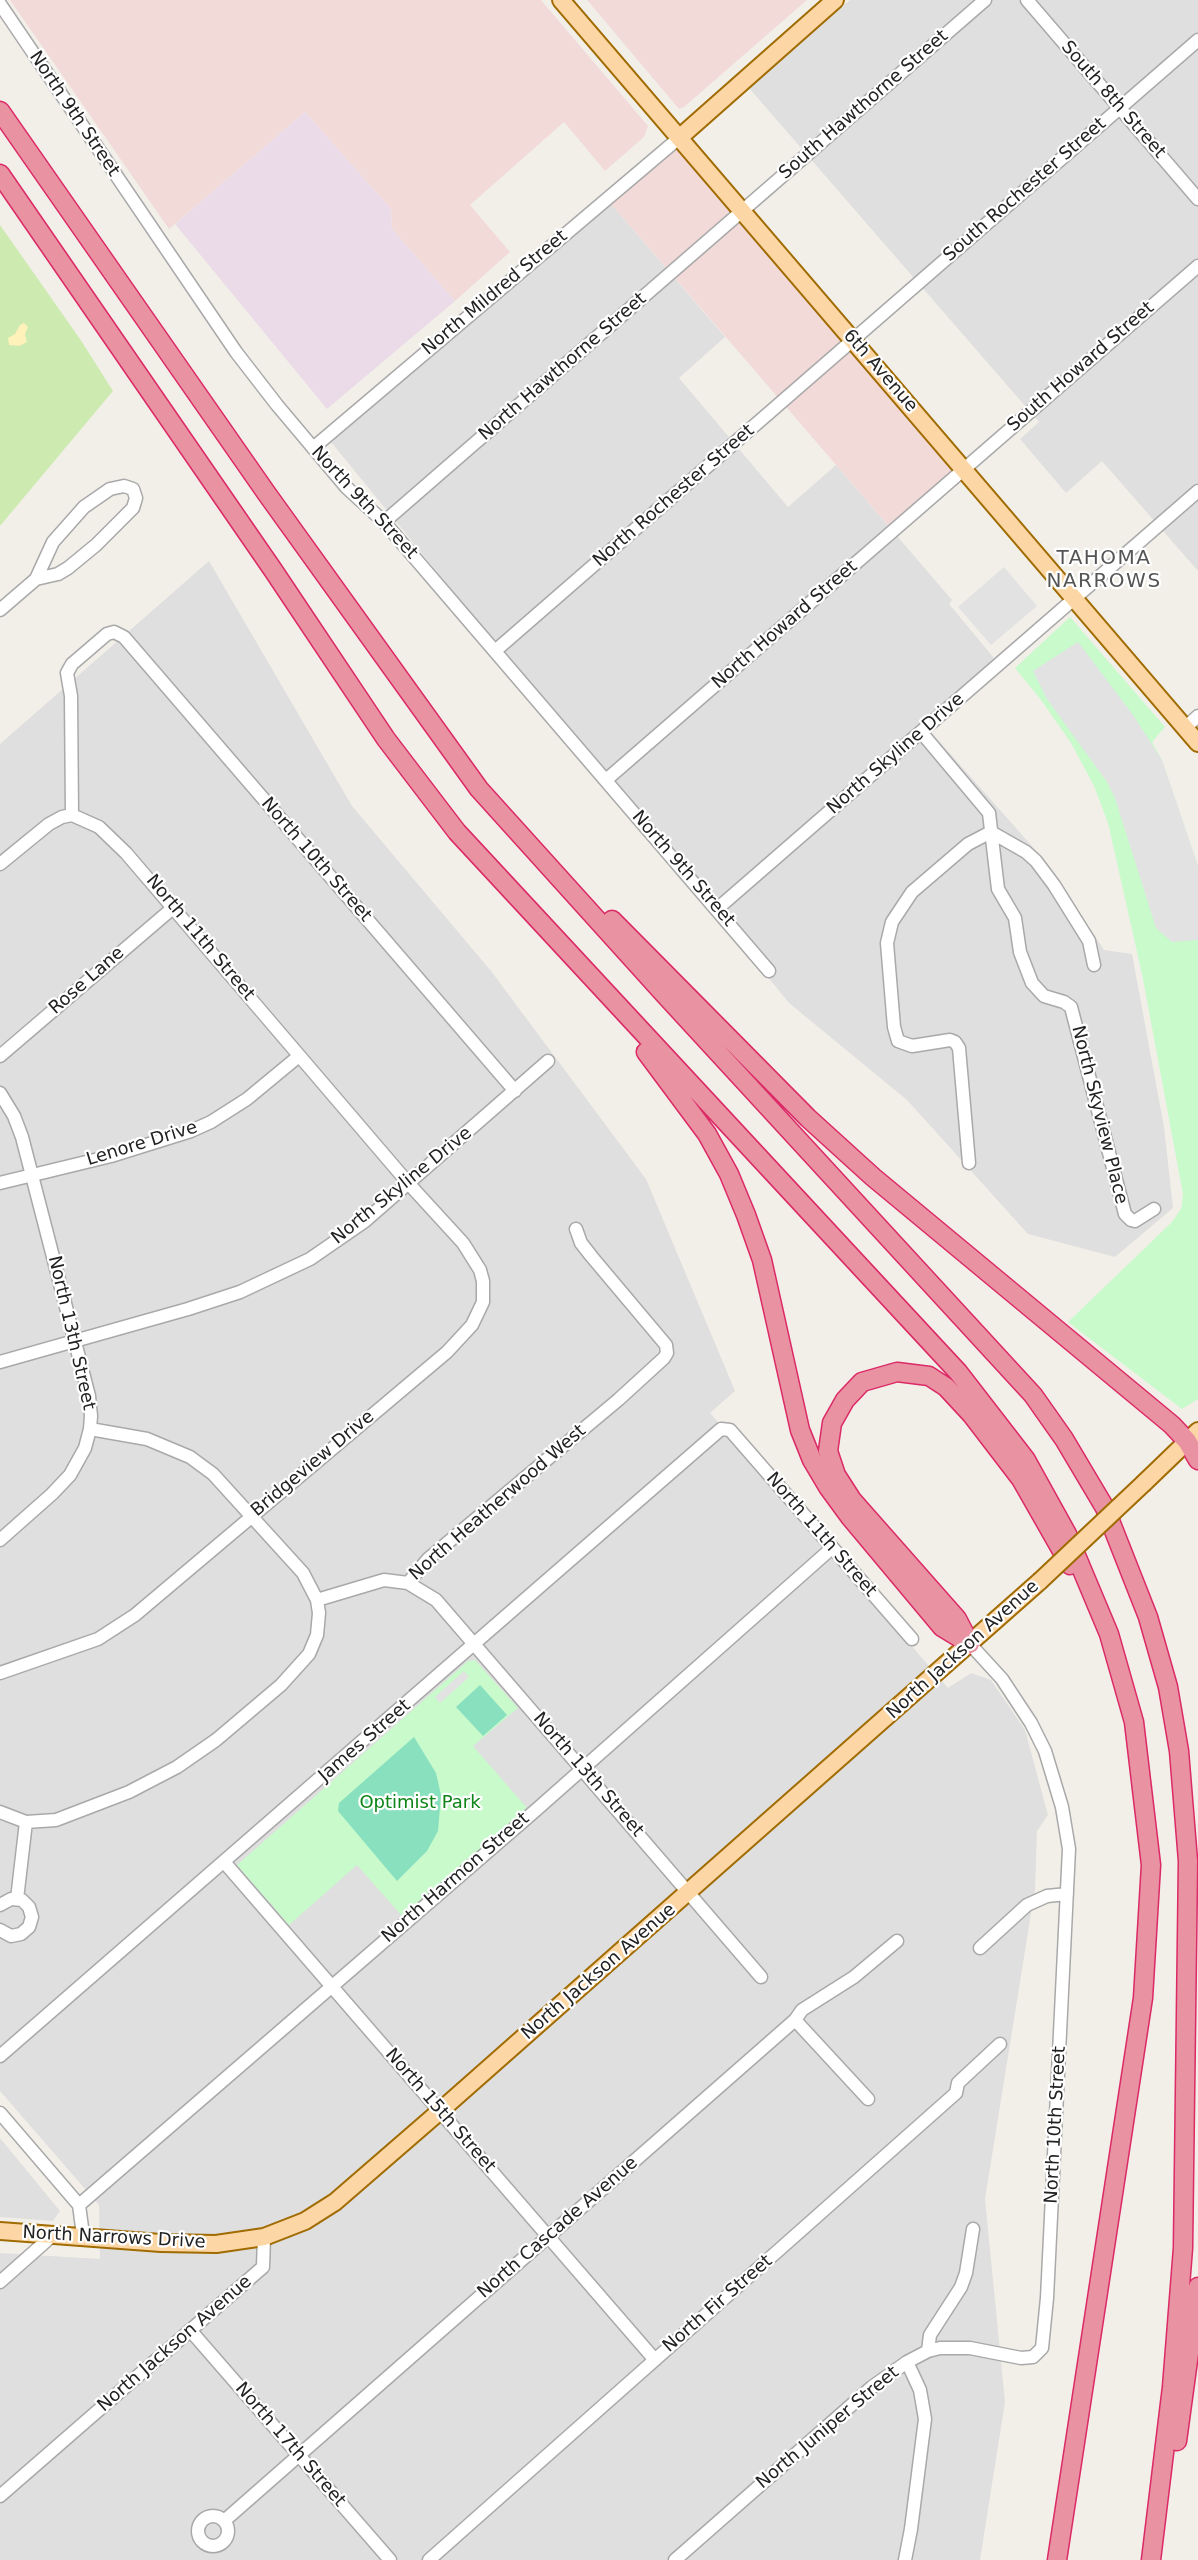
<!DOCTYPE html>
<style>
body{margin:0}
canvas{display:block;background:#f2efe9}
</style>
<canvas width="1198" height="2560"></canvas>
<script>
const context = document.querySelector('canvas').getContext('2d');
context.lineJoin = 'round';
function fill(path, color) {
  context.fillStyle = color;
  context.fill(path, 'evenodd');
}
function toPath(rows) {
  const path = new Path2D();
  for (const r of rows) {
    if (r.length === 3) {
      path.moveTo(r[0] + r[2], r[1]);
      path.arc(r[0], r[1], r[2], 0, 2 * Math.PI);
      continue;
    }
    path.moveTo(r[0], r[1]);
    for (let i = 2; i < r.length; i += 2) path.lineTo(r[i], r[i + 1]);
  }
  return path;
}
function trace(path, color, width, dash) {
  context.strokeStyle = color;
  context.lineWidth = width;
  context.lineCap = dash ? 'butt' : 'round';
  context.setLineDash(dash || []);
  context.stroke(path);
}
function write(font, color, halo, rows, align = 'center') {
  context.font = font + ' "DejaVu Sans",sans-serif';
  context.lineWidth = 4.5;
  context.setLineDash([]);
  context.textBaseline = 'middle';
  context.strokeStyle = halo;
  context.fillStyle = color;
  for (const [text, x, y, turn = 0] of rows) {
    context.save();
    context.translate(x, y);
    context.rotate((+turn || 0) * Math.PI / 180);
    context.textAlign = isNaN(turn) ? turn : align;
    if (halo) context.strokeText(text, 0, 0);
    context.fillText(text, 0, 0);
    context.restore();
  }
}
fill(toPath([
 [850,0,1198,0,1198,571,1102,461,1066,493,1020,439,1039,422,749,88],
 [606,198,725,337,679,378,788,507,836,465,952,600,949,604,994,658,923,723,1047,863,1104,950,1132,954,1164,1127,1173,1208,1115,1257,1028,1234,907,1100,789,1003,327,437],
 [209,561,352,806,491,971,646,1179,735,1391,710,1413,948,1688,971,1673,991,1680,1025,1730,1048,1815,1037,1831,1035,1889,985,2199,1005,2402,980,2560,0,2560,0,2253,100,2259,99,2205,0,2091,0,744],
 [0,2138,60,2211,53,2221,0,2217]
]), '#e0dfdf');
fill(toPath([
 [10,0,541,0,648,126,644,137,605,171,564,122,470,205,510,252,455,301,392,229,391,209,305,112,169,229],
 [587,0,807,0,684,107,679,109],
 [679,138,964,469,893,531,606,198]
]), '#f2dad9');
fill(toPath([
 [305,112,391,209,392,229,455,301,327,409,175,224]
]), '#ebdbe8');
fill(toPath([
 [0,225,80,339,113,391,0,526]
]), '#cdebb0');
fill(toPath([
 [24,323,28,327,25,334,27,342,19,346,9,345,8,338,15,334,20,325]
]), '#fff1ba');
fill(toPath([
 [1070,617,1165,727,1152,742,1162,760,1198,866,1198,1399,1182,1409,1068,1322,1172,1222,1181,1209,1183,1194,1142,974,1108,823,1094,786,1071,743,1041,700,1015,668],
 [475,1660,518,1708,473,1746,527,1808,402,1916,357,1865,289,1925,237,1865,468,1661]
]), '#c8facc');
fill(toPath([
 [480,1685,507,1715,483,1736,456,1707],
 [414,1737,436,1773,441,1795,438,1831,427,1851,397,1881,338,1811,339,1803]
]), '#88e0be');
fill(toPath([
 [1004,567,1037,606,991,645,958,607],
 [1078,642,1133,715,1162,760,1198,866,1198,940,1172,942,1156,928,1115,798,1107,782,1047,699,1033,671],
 [464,1671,469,1677,440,1703,435,1697]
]), '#e2e2e2');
const minor = toPath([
 [1027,0,1198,199],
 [0,4,236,352,277,405,346,487,384,522,769,971],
 [313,448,679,138],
 [384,522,985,0],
 [0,610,36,579,58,574,68,568,96,545,133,508,136,498,133,489,124,486,110,489,84,507,53,542,36,579],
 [495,651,1198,40],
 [1185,728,1198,716],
 [921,732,989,813,998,889,1015,918,1020,952,1032,983,1044,996,1064,1002,1071,1007,1125,1214,1131,1220,1135,1221,1154,1209],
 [606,780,1198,266],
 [991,832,1026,852,1036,861,1054,885,1089,941,1094,965],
 [0,864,49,824,62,817,72,815],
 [717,909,1198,491],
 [0,1056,174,907],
 [0,1093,14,1116,22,1137,89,1396,91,1416,90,1429,85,1448,70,1475,52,1494,0,1540],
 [969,1163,959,1048,955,1042,950,1040,912,1046,898,1041,894,1027,887,943,892,922,912,892,968,844,991,832],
 [0,1183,111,1156,191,1131,211,1122,247,1099,299,1056],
 [0,1362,188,1309,240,1292,310,1259,365,1221,548,1061],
 [408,1583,428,1559,618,1400,664,1358,667,1353,666,1345,592,1257,581,1243,576,1229],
 [317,1600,384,1580,408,1583,436,1600,761,1977],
 [0,1673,98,1639,135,1615,447,1352,472,1325,483,1302,483,1281,480,1270,463,1243,409,1184,126,853,99,827,72,815,71,696,67,673,72,664,107,634,114,632,124,637,515,1091],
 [0,1812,26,1822,56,1820,129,1792,177,1767,216,1740,281,1685,309,1654,317,1635,319,1613,317,1600,303,1573,213,1474,190,1457,147,1439,90,1429],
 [225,1863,655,2360],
 [17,1899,26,1822],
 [0,1905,11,1899,22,1900,29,1907,32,1917,29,1927,21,1934,11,1936,0,1930],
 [980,1948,1027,1905,1047,1896,1067,1894],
 [795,2020,868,2099],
 [0,2056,721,1429,730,1430,912,1639],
 [0,2113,79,2205,83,2235],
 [79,2205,536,1810,832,1548],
 [0,2282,53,2235],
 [190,2330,390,2560],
 [928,2351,930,2335,961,2287,966,2273,973,2229],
 [0,2496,263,2267,264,2237],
 [213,2531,15],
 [224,2521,795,2020,802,2010,854,1977,897,1941],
 [429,2560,956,2093,958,2083,1000,2044],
 [675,2560,872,2387,907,2362,928,2351,940,2348,970,2348,1021,2358,1033,2357,1042,2348,1047,2298,1069,1849,1062,1807,1045,1751,1031,1723,1002,1679,970,1644],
 [905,2560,911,2529,925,2419,920,2390,907,2362]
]);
const major = toPath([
 [561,0,1198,743],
 [679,138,835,0],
 [1144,1483,1198,1431],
 [0,2231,161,2243,216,2244,264,2237,305,2221,335,2202,440,2111,1040,1581]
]);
const highway = toPath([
 [0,111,267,494,479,789,665,995,1033,1395,1064,1439,1105,1508,1148,1617,1168,1687,1179,1751,1188,1861,1183,2248,1172,2387,1151,2560],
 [0,174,273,570,386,739,457,832,958,1372,1026,1460,1067,1534,1109,1634,1134,1722,1151,1865,1143,1998,1057,2560],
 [612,920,808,1118,873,1177,1172,1425,1187,1441,1198,1460],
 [646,1052,707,1134,729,1174,746,1215,762,1260,800,1430,812,1460,828,1487,850,1517,942,1627,970,1644],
 [969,1642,957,1619,852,1500,836,1475,828,1451,832,1423,845,1400,862,1382,897,1372,929,1376,946,1387,972,1415,1021,1479,1070,1565],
 [1177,2441,1198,2287]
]);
trace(minor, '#a9a9a9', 15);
trace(major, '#a06b00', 20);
trace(highway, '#dc2a67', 21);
trace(minor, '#fff', 12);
trace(major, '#fcd6a4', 16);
trace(highway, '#e892a2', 18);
const majorBridge = toPath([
 [1040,1581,1144,1483]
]);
trace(majorBridge, '#a06b00', 20, []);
trace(majorBridge, '#fcd6a4', 16);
write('18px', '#222', '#fff', [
 ["South 8th Street",1113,100,49],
 ["South Hawthorne Street",864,105,-41],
 ["North 9th Street",74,114,56],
 ["South Rochester Street",1025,190,-41],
 ["North Mildred Street",495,293,-40],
 ["North Hawthorne Street",563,367,-41],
 ["South Howard Street",1081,367,-41],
 ["6th Avenue",880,371,49],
 ["North Rochester Street",674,496,-41],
 ["North 9th Street",364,503,47],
 ["North Howard Street",785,625,-41],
 ["North Skyline Drive",896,754,-41],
 ["North 10th Street",316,860,49],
 ["North 9th Street",683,869,49],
 ["North 11th Street",200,938,50],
 ["Rose Lane",87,981,-41],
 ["North Skyview Place",1099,1115,76],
 ["Lenore Drive",142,1144,-17],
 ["North Skyline Drive",402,1186,-39],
 ["North 13th Street",71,1333,77],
 ["Bridgeview Drive",313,1464,-40],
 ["North Heatherwood West",498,1503,-41],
 ["North 11th Street",821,1535,49],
 ["North Jackson Avenue",963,1650,-42],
 ["James Street",365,1741,-41],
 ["North 13th Street",588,1775,49],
 ["North Harmon Street",456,1878,-41],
 ["North Jackson Avenue",599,1972,-41],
 ["North 15th Street",440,2111,49],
 ["North 10th Street",1056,2125,-87],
 ["North Cascade Avenue",558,2228,-41],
 ["North Narrows Drive",114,2238,3],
 ["North Fir Street",718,2304,-41],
 ["North Jackson Avenue",175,2344,-41],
 ["North Juniper Street",828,2428,-40],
 ["North 17th Street",290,2445,49]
]);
write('18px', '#0c8416', '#fff', [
 ["Optimist Park",420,1803]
]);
context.letterSpacing = '1.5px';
write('20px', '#555', '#fff', [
 ["TAHOMA",1104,559],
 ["NARROWS",1104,582]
]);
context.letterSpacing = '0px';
</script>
